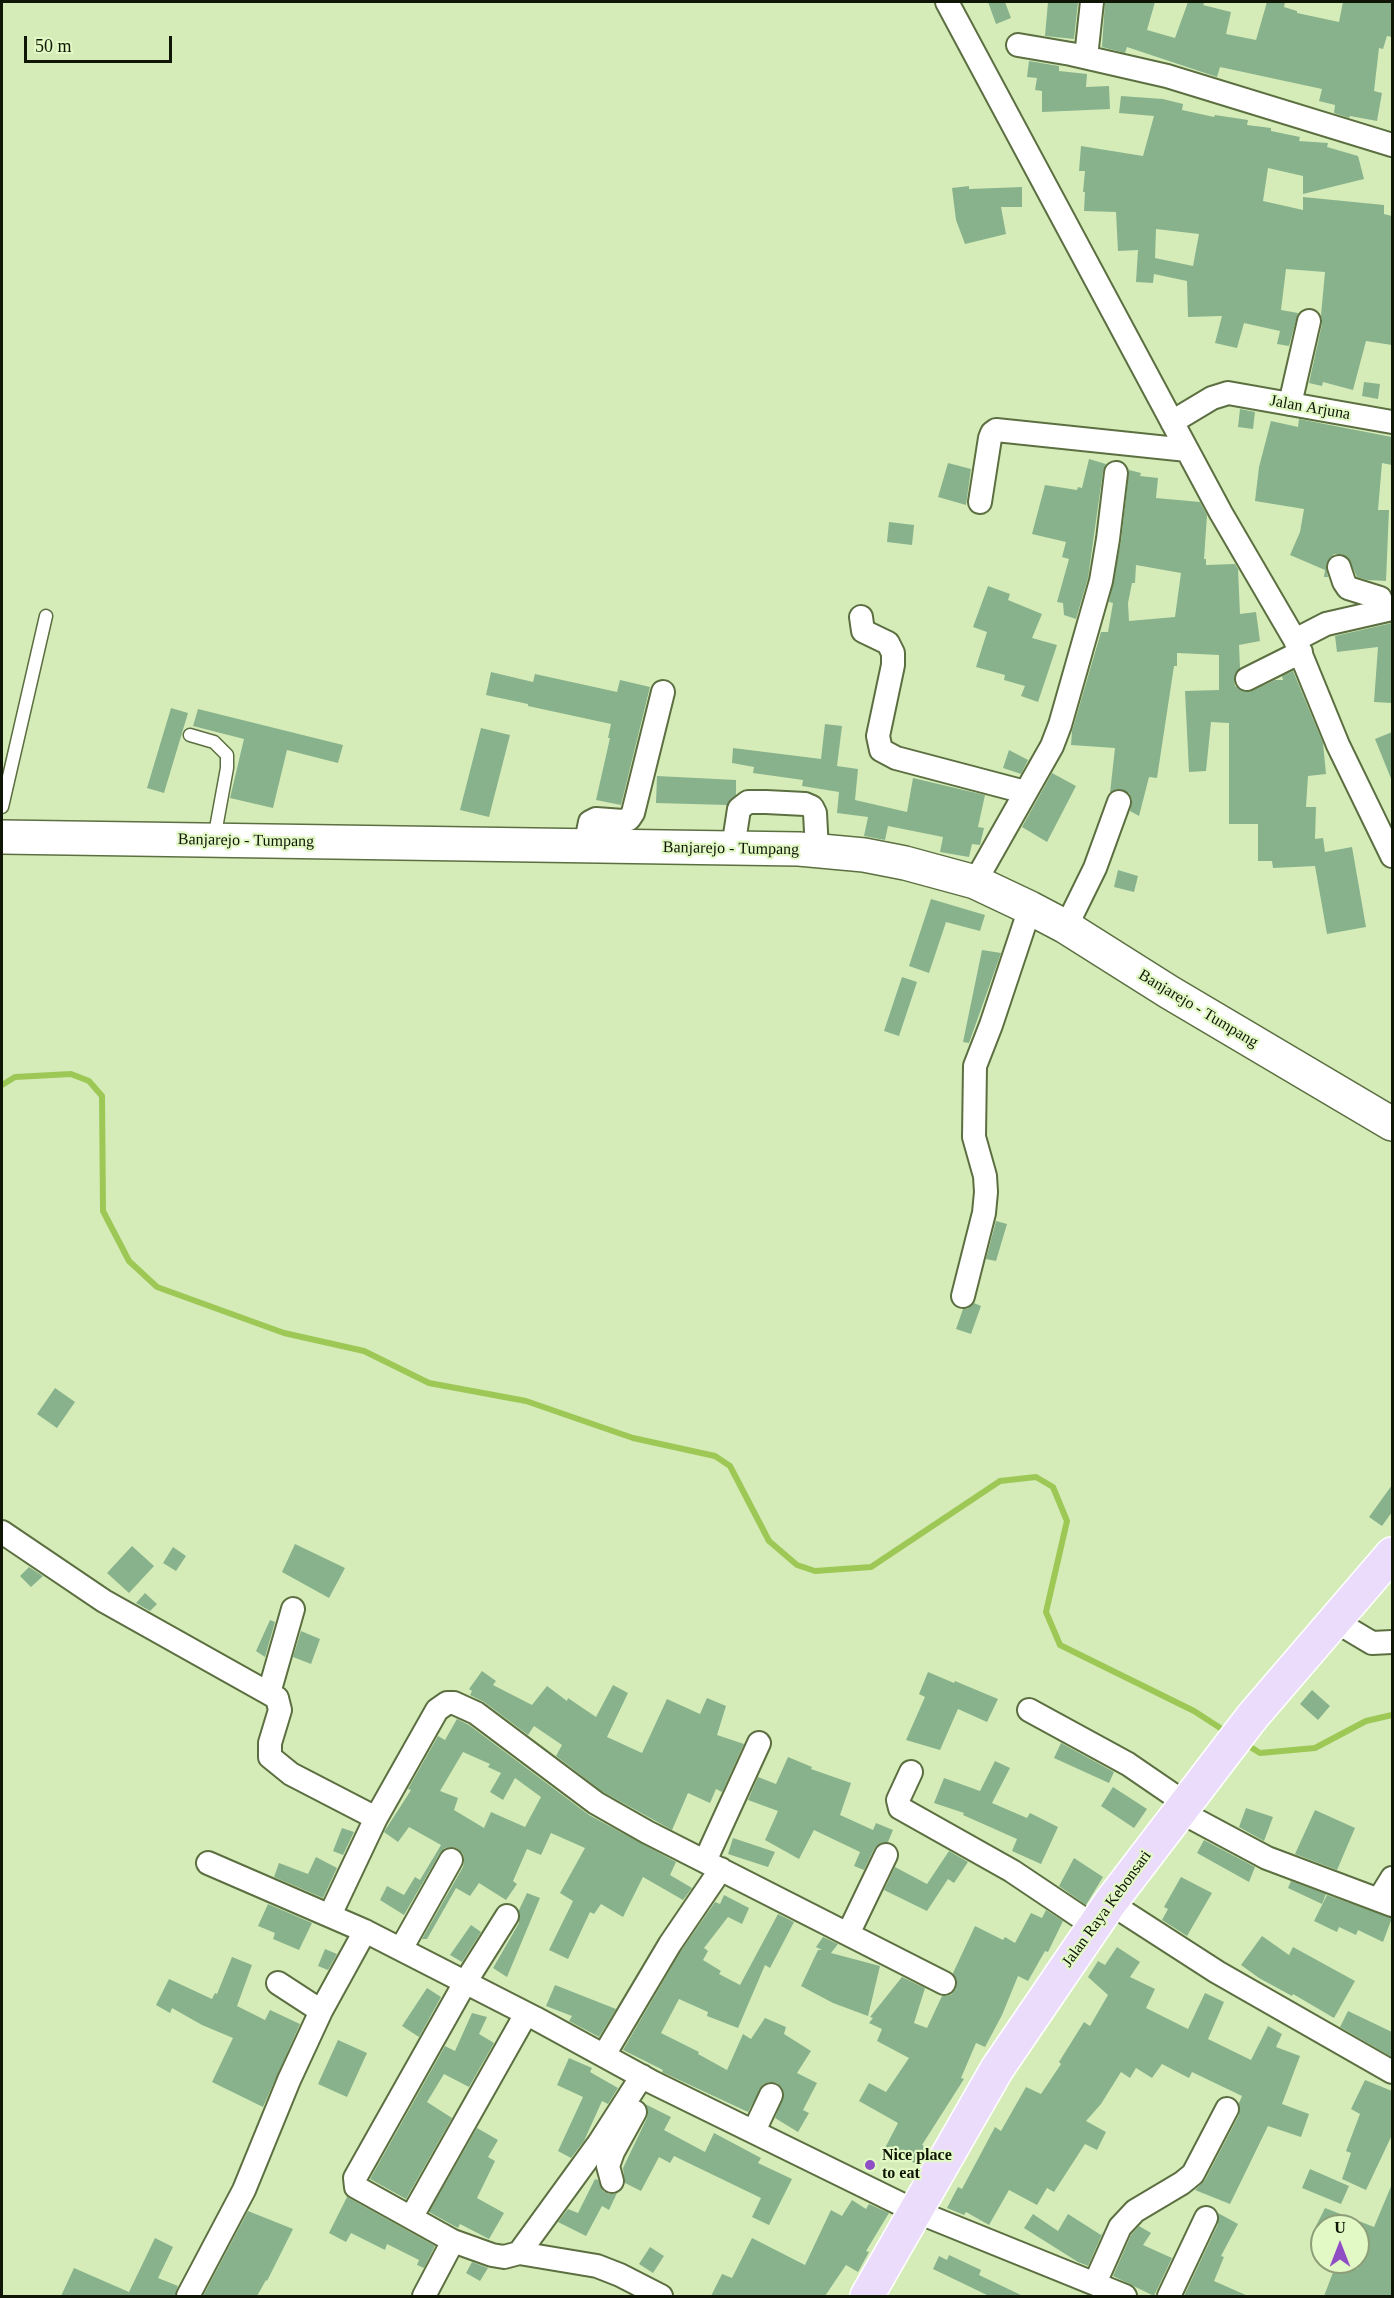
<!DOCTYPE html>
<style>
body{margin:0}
#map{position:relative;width:1394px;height:2298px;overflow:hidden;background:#d5ecb9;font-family:Georgia,serif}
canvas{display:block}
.frame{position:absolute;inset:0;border:3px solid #0f1605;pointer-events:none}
.north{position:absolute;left:1310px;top:2214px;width:60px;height:60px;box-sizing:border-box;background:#e2f9c6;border:2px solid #8e9e79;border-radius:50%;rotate:0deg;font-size:16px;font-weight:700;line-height:24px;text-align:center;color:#0f1605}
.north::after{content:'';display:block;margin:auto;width:21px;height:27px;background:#8f4ec3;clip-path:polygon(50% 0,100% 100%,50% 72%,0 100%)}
.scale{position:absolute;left:24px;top:36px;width:148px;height:27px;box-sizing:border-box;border:3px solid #0f1605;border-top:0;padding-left:8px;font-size:18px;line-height:21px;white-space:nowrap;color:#0f1605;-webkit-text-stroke:4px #e2f9c6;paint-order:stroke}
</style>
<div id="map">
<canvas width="1394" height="2298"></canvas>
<div class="frame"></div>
<div class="north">U</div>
<div class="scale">50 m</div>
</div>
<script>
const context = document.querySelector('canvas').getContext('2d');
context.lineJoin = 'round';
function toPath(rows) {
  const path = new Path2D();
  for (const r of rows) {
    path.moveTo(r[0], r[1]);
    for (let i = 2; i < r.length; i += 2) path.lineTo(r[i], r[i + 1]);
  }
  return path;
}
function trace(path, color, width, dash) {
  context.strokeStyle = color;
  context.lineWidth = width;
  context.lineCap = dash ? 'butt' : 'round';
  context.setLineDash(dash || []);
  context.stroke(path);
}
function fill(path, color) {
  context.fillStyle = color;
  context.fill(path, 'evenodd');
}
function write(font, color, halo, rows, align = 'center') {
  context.font = font + ' Georgia,serif';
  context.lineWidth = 4.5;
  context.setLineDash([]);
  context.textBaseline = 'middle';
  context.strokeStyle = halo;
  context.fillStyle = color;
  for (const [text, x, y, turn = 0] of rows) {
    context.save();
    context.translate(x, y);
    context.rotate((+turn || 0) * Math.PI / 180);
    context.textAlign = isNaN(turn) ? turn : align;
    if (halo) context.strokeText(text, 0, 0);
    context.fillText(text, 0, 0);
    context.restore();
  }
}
trace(toPath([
 [2,1085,15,1077,71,1074,89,1081,102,1096,103,1211,129,1261,157,1287,284,1333,364,1351,429,1383,526,1401,633,1438,715,1456,730,1466,769,1541,797,1565,815,1571,871,1567,1000,1481,1036,1477,1053,1487,1067,1521,1046,1612,1060,1645,1194,1711,1228,1733],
 [1244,1743,1260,1753,1315,1748,1366,1721,1392,1715]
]), '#9dc856', 6);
fill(toPath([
 [988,2,1005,2,1011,18,996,24],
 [1048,2,1078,2,1074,39,1045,36],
 [1105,2,1155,2,1147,30,1175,38,1188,2,1205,2,1203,5,1231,12,1226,34,1256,40,1267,2,1285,2,1284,7,1297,11,1297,13,1339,22,1343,2,1392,2,1392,37,1387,36,1383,49,1379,48,1374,91,1382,93,1377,121,1350,116,1349,118,1334,113,1335,105,1319,101,1322,89,1220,67,1217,77,1127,47,1125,53,1102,47],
 [1029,61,1059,66,1059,71,1087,74,1086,87,1109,86,1110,109,1042,112,1042,91,1035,90,1037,78,1027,77],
 [1121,96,1163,99,1183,104,1182,110,1214,117,1215,115,1248,120,1247,125,1271,128,1271,131,1300,137,1299,141,1328,143,1327,147,1358,156,1364,179,1303,194,1303,176,1268,168,1263,201,1303,210,1303,197,1384,205,1384,214,1392,216,1392,345,1366,341,1353,390,1323,382,1322,386,1309,383,1322,324,1321,315,1325,272,1286,269,1281,310,1298,313,1289,346,1277,344,1280,331,1244,323,1237,348,1215,343,1222,316,1188,317,1187,281,1154,274,1153,283,1136,282,1138,250,1118,251,1116,212,1084,211,1085,192,1083,192,1085,171,1079,171,1081,146,1143,156,1154,116,1119,113],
 [1156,229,1199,234,1193,266,1155,258],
 [969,186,969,189,1022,187,1022,207,1001,207,1006,234,965,244,956,220,952,188],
 [1364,382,1380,384,1378,399,1362,396],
 [1240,409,1255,412,1253,429,1238,427],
 [1299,419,1392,437,1392,465,1382,463,1378,510,1389,510,1386,581,1367,580,1357,577,1348,557,1341,554,1334,554,1329,559,1326,565,1328,577,1324,577,1325,570,1290,555,1300,532,1304,509,1255,501,1259,467,1271,421,1298,427],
 [1089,459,1106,464,1103,471,1088,578,1076,619,1064,615,1063,603,1057,602,1069,559,1062,557,1066,542,1032,534,1045,485,1077,490,1078,487,1082,488],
 [948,463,971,469,966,505,938,497],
 [1129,470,1141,473,1140,476,1158,478,1156,498,1200,502,1207,515,1204,559,1206,559,1206,565,1235,564,1238,569,1240,614,1256,612,1260,641,1239,645,1240,668,1234,678,1235,686,1246,692,1252,691,1275,680,1283,680,1282,676,1293,671,1323,743,1326,774,1308,776,1306,807,1316,807,1315,839,1323,838,1325,852,1352,847,1366,927,1327,934,1315,866,1273,868,1272,861,1258,861,1258,824,1229,824,1229,723,1211,722,1206,771,1189,772,1185,691,1219,690,1219,655,1177,653,1177,666,1174,666,1157,778,1149,777,1139,816,1130,811,1132,800,1129,793,1117,789,1110,793,1115,748,1071,745,1072,731,1101,632,1108,632,1113,603,1109,602,1121,541],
 [1136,565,1181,573,1175,617,1129,621,1128,603,1132,583,1135,583],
 [889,522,914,525,912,545,887,542],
 [988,586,1010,594,1008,600,1042,614,1032,638,1057,645,1038,702,1021,696,1025,686,1004,680,1005,675,976,667,987,632,973,627],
 [1392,623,1392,703,1374,702,1378,647,1337,652,1335,636],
 [491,672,533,682,535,674,617,692,620,680,650,687,621,805,596,800,610,738,608,738,611,724,528,706,528,704,486,695],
 [171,708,188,713,164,793,147,788],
 [198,709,343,745,338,763,287,750,273,808,230,798,244,739,193,726],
 [825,724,842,726,837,766,858,769,855,800,907,812,913,778,985,795,978,827,984,828,980,845,972,844,969,857,940,852,943,837,888,826,885,840,864,836,868,817,837,813,839,792,802,786,803,780,753,773,754,767,732,763,733,748,821,759],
 [481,728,510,735,489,817,460,810],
 [1392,732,1392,781,1375,739],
 [1009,750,1028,760,1021,774,1003,768],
 [1052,773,1076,786,1047,842,1022,827],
 [657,776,736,780,736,795,727,805,656,803],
 [1118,870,1138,876,1134,892,1114,887],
 [931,899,985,915,980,931,946,922,929,973,909,966],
 [982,950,1001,953,969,1043,963,1042],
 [902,977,917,982,899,1036,884,1031],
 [996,1221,1007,1224,996,1261,986,1259],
 [974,1303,981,1306,971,1334,956,1329,963,1309,967,1309],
 [55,1388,75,1402,57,1428,37,1414],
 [1392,1485,1392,1512,1382,1526,1369,1517],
 [295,1544,345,1568,329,1598,282,1572],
 [132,1546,154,1566,129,1593,107,1573],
 [173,1547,186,1556,176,1571,163,1563],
 [29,1567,43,1576,31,1587,20,1576],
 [145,1593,157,1604,150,1611,136,1603],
 [270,1620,275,1622,265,1657,256,1651],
 [301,1631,320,1639,311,1664,293,1657],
 [482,1671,496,1681,493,1685,532,1705,547,1686,567,1701,568,1698,596,1717,613,1685,628,1693,607,1737,642,1753,667,1699,700,1714,707,1698,726,1706,717,1735,744,1744,722,1792,716,1789,710,1803,688,1793,672,1830,603,1792,556,1756,562,1745,534,1726,528,1735,484,1702,470,1695,472,1691,469,1689],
 [928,1672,954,1683,955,1681,998,1699,987,1722,958,1709,940,1750,906,1740,925,1697,919,1694],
 [1312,1690,1330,1706,1318,1720,1300,1704],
 [457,1719,469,1725,589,1815,676,1862,670,1875,692,1888,683,1900,643,1877,623,1917,601,1904,594,1914,590,1912,568,1959,549,1950,573,1901,560,1893,585,1848,551,1833,541,1855,527,1849,513,1881,517,1884,506,1900,479,1883,470,1896,456,1888,427,1939,422,1939,463,1867,464,1860,463,1854,458,1849,451,1847,445,1848,440,1853,404,1915,380,1900,387,1886,404,1895,415,1877,420,1880,441,1845,409,1827,398,1842,384,1832,411,1790,408,1789,438,1736,445,1740],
 [463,1752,490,1764,488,1767,501,1773,490,1792,503,1800,515,1778,541,1797,525,1827,491,1812,484,1828,454,1810,458,1798,440,1791],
 [1061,1743,1114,1772,1109,1783,1054,1758],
 [788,1757,812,1767,811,1769,851,1783,840,1815,873,1830,876,1823,893,1830,888,1842,879,1844,874,1849,864,1870,854,1866,860,1852,814,1830,799,1859,765,1840,778,1811,748,1800,758,1777,776,1784],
 [995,1761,1010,1768,992,1803,1027,1818,1030,1813,1058,1827,1041,1864,1012,1851,1017,1839,963,1815,964,1813,934,1803,944,1778,980,1791],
 [1113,1787,1147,1809,1134,1828,1101,1806],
 [1246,1808,1273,1817,1264,1841,1239,1827],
 [1315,1810,1355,1828,1337,1870,1295,1854],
 [342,1828,354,1832,343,1855,333,1851],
 [733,1838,775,1852,768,1867,728,1854],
 [1204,1840,1255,1867,1249,1882,1197,1853],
 [949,1851,968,1862,954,1883,948,1879,927,1911,884,1890,895,1867,927,1884],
 [316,1857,337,1868,323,1898,274,1877,279,1863,308,1874],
 [1074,1858,1103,1877,1086,1905,1059,1886],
 [1181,1877,1212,1893,1187,1936,1162,1920,1168,1909,1164,1907],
 [1291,1881,1326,1894,1322,1904,1288,1888],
 [527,1893,540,1898,507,1977,493,1968,519,1923,519,1910],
 [724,1895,749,1908,742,1924,728,1917,704,1948,708,1951,703,1960,721,1971,719,1974,740,1985,778,1914,794,1922,770,1968,765,1965,738,2028,707,2016,708,2012,679,1999,661,2033,699,2052,698,2054,727,2070,743,2034,751,2039,765,2018,786,2027,784,2034,811,2051,797,2073,817,2083,803,2110,809,2113,798,2132,775,2118,784,2094,782,2088,777,2083,769,2082,763,2084,748,2112,662,2072,663,2070,623,2050,681,1951,715,1902,720,1904],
 [1327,1895,1392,1918,1383,1942,1358,1930,1356,1935,1339,1927,1337,1932,1314,1921],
 [268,1904,312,1923,299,1950,273,1939,275,1933,258,1926],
 [1046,1910,1063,1921,1048,1952,1045,1951,1028,1981,1018,1976,1002,2015,985,2047,976,2043,961,2078,964,2079,922,2145,929,2148,920,2166,885,2148,898,2123,859,2101,869,2083,886,2092,909,2058,877,2041,882,2029,869,2023,873,2018,870,2017,902,1977,925,1988,914,2023,927,2028,942,1996,951,1995,956,1989,957,1982,953,1973,975,1926,1003,1940,1005,1937,1015,1943,1031,1913,1042,1918],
 [471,1925,481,1932,462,1962,450,1955],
 [1262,1936,1289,1955,1293,1947,1355,1981,1334,2018,1293,1994,1292,1996,1259,1978,1241,1965],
 [823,1937,838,1944,831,1953,880,1966,868,2016,833,2003,801,1986,818,1950,822,1950,816,1947],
 [1117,1947,1140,1962,1130,1977,1155,1989,1146,2008,1188,2029,1205,1993,1224,2002,1208,2039,1251,2060,1268,2026,1282,2034,1276,2047,1300,2056,1282,2104,1309,2114,1301,2137,1268,2126,1230,2204,1195,2190,1205,2180,1239,2115,1239,2103,1242,2096,1192,2072,1189,2078,1162,2064,1152,2078,1136,2068,1130,2078,1121,2072,1101,2104,1086,2121,1106,2132,1097,2150,1085,2144,1054,2192,1047,2188,1037,2205,1009,2190,989,2225,966,2212,964,2215,947,2208,958,2187,962,2189,995,2127,1001,2131,1026,2087,1041,2094,1061,2064,1059,2062,1084,2022,1090,2026,1108,1995,1088,1977,1098,1961,1105,1965],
 [325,1949,337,1954,328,1970,318,1966],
 [232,1957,252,1965,237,2006,265,2020,270,2010,300,2024,263,2107,212,2082,233,2038,202,2025,172,2008,170,2013,156,2005,169,1979,212,1999,215,1993,217,1994],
 [555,1985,616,2009,599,2037,569,2021,572,2016,546,2006],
 [427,1988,441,1997,419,2037,402,2026],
 [1348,2011,1392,2032,1392,2057,1340,2027],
 [472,2013,487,2017,479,2034,494,2043,469,2087,444,2074,427,2102,452,2118,406,2199,370,2179,445,2046,455,2051],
 [338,2040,367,2053,347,2097,318,2084],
 [569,2058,592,2068,590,2072,618,2088,608,2104,602,2101,584,2141,571,2158,558,2151,583,2097,557,2085],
 [1365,2080,1392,2091,1392,2135,1366,2190,1342,2179,1351,2153,1346,2151,1360,2114,1351,2109],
 [645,2104,671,2117,664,2130,705,2152,714,2133,761,2158,758,2163,792,2179,769,2225,752,2217,761,2198,674,2156,670,2163,659,2157,641,2191,625,2183,623,2168,647,2118,648,2111],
 [477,2128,498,2140,488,2157,495,2161,477,2198,504,2213,489,2239,460,2224,458,2228,429,2212],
 [1310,2169,1349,2186,1341,2204,1302,2188],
 [595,2179,598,2180,603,2191,609,2194,617,2193,609,2210,602,2206,586,2236,558,2222,568,2209,578,2213],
 [1392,2184,1392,2296,1324,2296,1337,2262,1358,2269,1358,2226,1316,2226,1325,2208,1374,2227],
 [347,2197,435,2246,424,2268,417,2265,419,2260,387,2244,385,2250,351,2233,346,2242,329,2233],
 [852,2200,866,2209,869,2204,889,2213,866,2251,869,2252,858,2272,846,2265,825,2296,711,2296,722,2274,732,2278,752,2238,805,2265,831,2210,842,2216],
 [248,2211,293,2229,267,2281,266,2280,257,2296,203,2296],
 [1218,2213,1238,2224,1221,2256,1224,2257,1214,2281,1248,2296,1184,2296,1218,2224],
 [1033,2214,1058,2231,1068,2214,1101,2235,1103,2232,1088,2266,1078,2262,1024,2228],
 [1139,2226,1151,2233,1143,2245,1172,2258,1154,2296,1113,2276,1131,2235],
 [155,2238,173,2247,158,2278,178,2286,175,2296,61,2296,74,2268,129,2292],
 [650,2247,664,2256,653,2273,639,2264],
 [949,2255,981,2270,979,2275,1023,2296,989,2296,933,2269,939,2256,947,2260],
 [472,2262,488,2268,480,2281,466,2273]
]), '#88b28c');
const lane = toPath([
 [190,735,214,742,227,755,227,768,214,839],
 [2,807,46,616]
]);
const street = toPath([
 [947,2,1221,513,1295,640],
 [1018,45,1071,54,1167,76,1392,145],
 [1086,57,1092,2],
 [1290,404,1309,321],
 [1172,422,1212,398,1228,393,1392,422],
 [980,502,990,438,992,433,996,430,1187,450],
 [1339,567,1344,582,1348,588,1380,598,1385,610],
 [1392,609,1326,624,1295,640,1338,745,1392,856],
 [861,617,863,631,888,643,893,653,893,665,878,736,881,750,896,758,1025,792],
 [1247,679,1301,652],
 [585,847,590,822,596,819,623,821,629,819,633,813,663,692],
 [733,848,739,809,748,802,766,802,805,804,812,807,815,813,817,850],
 [975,882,1052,746,1060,725,1101,581,1108,539,1116,473],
 [1066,927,1095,868,1119,802],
 [963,1296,984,1213,986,1192,985,1176,974,1137,975,1066,991,1025,1030,908],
 [2,1532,104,1601,277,1698,280,1710,270,1743,270,1757,291,1774,376,1818],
 [1335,1621,1372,1643,1392,1642],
 [269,1693,293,1609],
 [1029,1710,1128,1764,1185,1803],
 [911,1772,898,1800,900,1808,1012,1871,1094,1926],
 [1179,1811,1267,1858,1392,1905],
 [705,1861,759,1743],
 [208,1863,365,1931,535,2018,652,2082,915,2211,1125,2296],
 [1379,1899,1392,1878],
 [1110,1903,1217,1972,1392,2072],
 [330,1915,376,1818,437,1710,447,1703,454,1703,476,1713,596,1803,647,1832,944,1983],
 [507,1916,466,1981,355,2178,356,2187,453,2241,492,2255,504,2257,519,2253,599,2143,642,2076],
 [848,1934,886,1855],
 [401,1949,451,1860],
 [278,1983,321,2011],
 [604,2055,670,1944,721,1869],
 [754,2131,771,2095],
 [612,2181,608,2166,613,2152,635,2112],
 [412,2216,526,2014],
 [519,2253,597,2266,620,2275,661,2296],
 [1095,2283,1120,2227,1135,2211,1182,2183,1193,2174,1227,2109],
 [188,2296,244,2190,289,2080,321,2011,365,1931],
 [424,2296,453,2241],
 [1169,2296,1206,2218]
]);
const secondary = toPath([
 [2,837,799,849,864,855,905,863,975,882,1030,908,1066,927,1169,992,1392,1124]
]);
const primary = toPath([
 [867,2296,997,2069,1110,1903,1252,1717,1392,1554]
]);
trace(lane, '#5c6f41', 15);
trace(street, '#5c6f41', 26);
trace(secondary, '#5c6f41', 36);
trace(primary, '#fff', 36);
trace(lane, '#fff', 12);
trace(street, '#fff', 22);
trace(secondary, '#fff', 33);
trace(primary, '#ecdcfb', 33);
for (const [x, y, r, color] of [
 [870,2165,6,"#8f4ec3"]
]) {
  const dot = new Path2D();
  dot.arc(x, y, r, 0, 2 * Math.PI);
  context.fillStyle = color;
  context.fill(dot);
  trace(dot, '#e2f9c6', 2);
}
write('16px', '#0f1605', '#e2f9c6', [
 ["Jalan Arjuna",1310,408,10],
 ["Banjarejo - Tumpang",246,841,1],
 ["Banjarejo - Tumpang",731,849,1],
 ["Banjarejo - Tumpang",1198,1009,31],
 ["Jalan Raya Kebonsari",1107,1909,-54]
]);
write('bold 16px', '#0f1605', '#e2f9c6', [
 ["Nice place",882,2156],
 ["to eat",882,2174]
], 'left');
</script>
